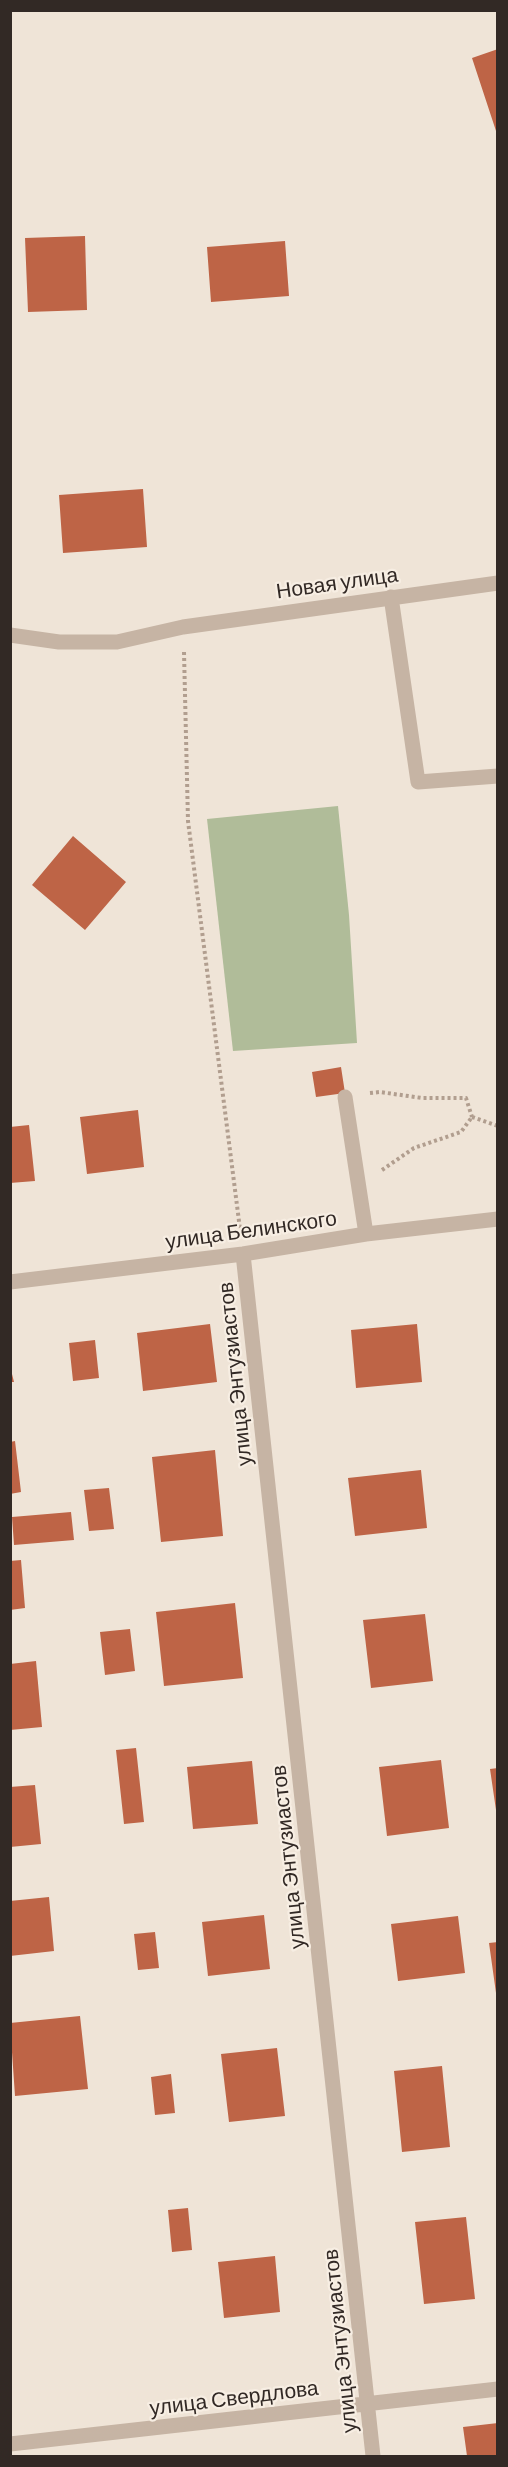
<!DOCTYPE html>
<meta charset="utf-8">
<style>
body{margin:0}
#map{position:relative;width:508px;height:2467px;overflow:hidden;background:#efe4d7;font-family:Barlow,sans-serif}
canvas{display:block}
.frame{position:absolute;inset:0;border:12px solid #322925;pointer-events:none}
</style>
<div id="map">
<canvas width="508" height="2467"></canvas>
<div class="frame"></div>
</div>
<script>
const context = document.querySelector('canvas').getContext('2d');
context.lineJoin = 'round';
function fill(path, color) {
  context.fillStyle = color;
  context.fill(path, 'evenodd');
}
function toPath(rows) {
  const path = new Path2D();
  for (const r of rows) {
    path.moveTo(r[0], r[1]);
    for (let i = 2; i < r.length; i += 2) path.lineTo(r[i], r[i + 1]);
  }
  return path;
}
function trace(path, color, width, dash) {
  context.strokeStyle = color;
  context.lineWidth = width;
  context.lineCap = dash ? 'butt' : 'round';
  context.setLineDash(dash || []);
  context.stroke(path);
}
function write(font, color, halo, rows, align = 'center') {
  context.font = font + ' Barlow,sans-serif';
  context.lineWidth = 4.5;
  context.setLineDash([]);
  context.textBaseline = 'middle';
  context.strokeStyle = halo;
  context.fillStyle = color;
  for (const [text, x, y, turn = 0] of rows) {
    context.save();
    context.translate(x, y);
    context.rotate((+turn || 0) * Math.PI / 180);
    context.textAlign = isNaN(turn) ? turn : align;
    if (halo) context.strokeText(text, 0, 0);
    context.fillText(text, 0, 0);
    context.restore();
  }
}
fill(toPath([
 [338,806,349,915,357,1043,233,1051,207,819]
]), '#b0bc99');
fill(toPath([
 [498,49,498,134,497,134,472,58],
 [85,236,87,310,28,312,25,238],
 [285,241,289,296,211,302,207,247],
 [143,489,147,547,63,553,59,495],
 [73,836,126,882,85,930,32,885],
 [341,1067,345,1093,316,1097,312,1072],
 [138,1110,144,1167,87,1174,80,1117],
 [29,1125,35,1181,10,1183,10,1127],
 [210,1324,217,1382,143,1391,137,1333],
 [417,1324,422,1382,356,1388,351,1330],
 [95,1340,99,1378,73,1381,69,1343],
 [10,1366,14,1382,10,1382],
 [15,1441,21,1492,10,1494,10,1442],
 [215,1450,223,1536,161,1542,152,1457],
 [421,1470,427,1528,355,1536,348,1478],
 [109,1488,114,1529,89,1531,84,1490],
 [71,1512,74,1540,14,1545,12,1517],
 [21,1560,25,1608,10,1610,10,1561],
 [235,1603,243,1678,164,1686,156,1612],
 [425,1614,433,1681,371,1688,363,1620],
 [130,1629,135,1671,105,1675,100,1632],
 [36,1661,42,1727,10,1730,10,1664],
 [136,1748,144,1822,124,1824,116,1750],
 [441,1760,449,1828,387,1836,379,1767],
 [252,1761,258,1824,193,1829,187,1767],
 [498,1768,498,1810,496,1810,490,1769],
 [35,1785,41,1844,10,1847,10,1787],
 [49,1897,54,1951,10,1956,10,1901],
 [264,1915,270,1969,208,1976,202,1922],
 [458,1916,465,1973,398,1981,391,1924],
 [155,1932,159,1968,138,1970,134,1934],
 [498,1942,498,1993,496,1993,489,1943],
 [80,2016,88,2089,15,2096,10,2023],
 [277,2048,285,2116,229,2122,221,2054],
 [442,2066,450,2147,402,2152,394,2071],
 [171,2074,175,2113,155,2115,151,2077],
 [188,2208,192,2250,172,2252,168,2210],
 [466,2217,475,2299,424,2304,415,2222],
 [275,2256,280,2312,224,2318,218,2262],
 [498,2423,498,2456,467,2456,463,2427]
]), '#be6446');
trace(toPath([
 [184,652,188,821,240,1229],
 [370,1093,380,1092,422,1098,466,1098,472,1117],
 [472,1117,498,1126],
 [382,1170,414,1148,461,1132,472,1117]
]), '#b19e8f', 4, [3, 3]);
trace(toPath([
 [391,597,418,782,498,776],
 [10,635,59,642,117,642,183,627,498,583],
 [345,1097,366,1234],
 [243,1254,373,2456],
 [10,1282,243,1254,366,1234,498,1219],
 [10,2444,498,2389]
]), '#c6b4a4', 15);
write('21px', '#322925', '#f7eee3', [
 ["Новая улица",337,583,-8],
 ["улица Белинского",251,1230,-8],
 ["улица Энтузиастов",235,1374,-96],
 ["улица Энтузиастов",288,1857,-96],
 ["улица Энтузиастов",340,2341,-96],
 ["улица Свердлова",234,2398,-7]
]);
</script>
